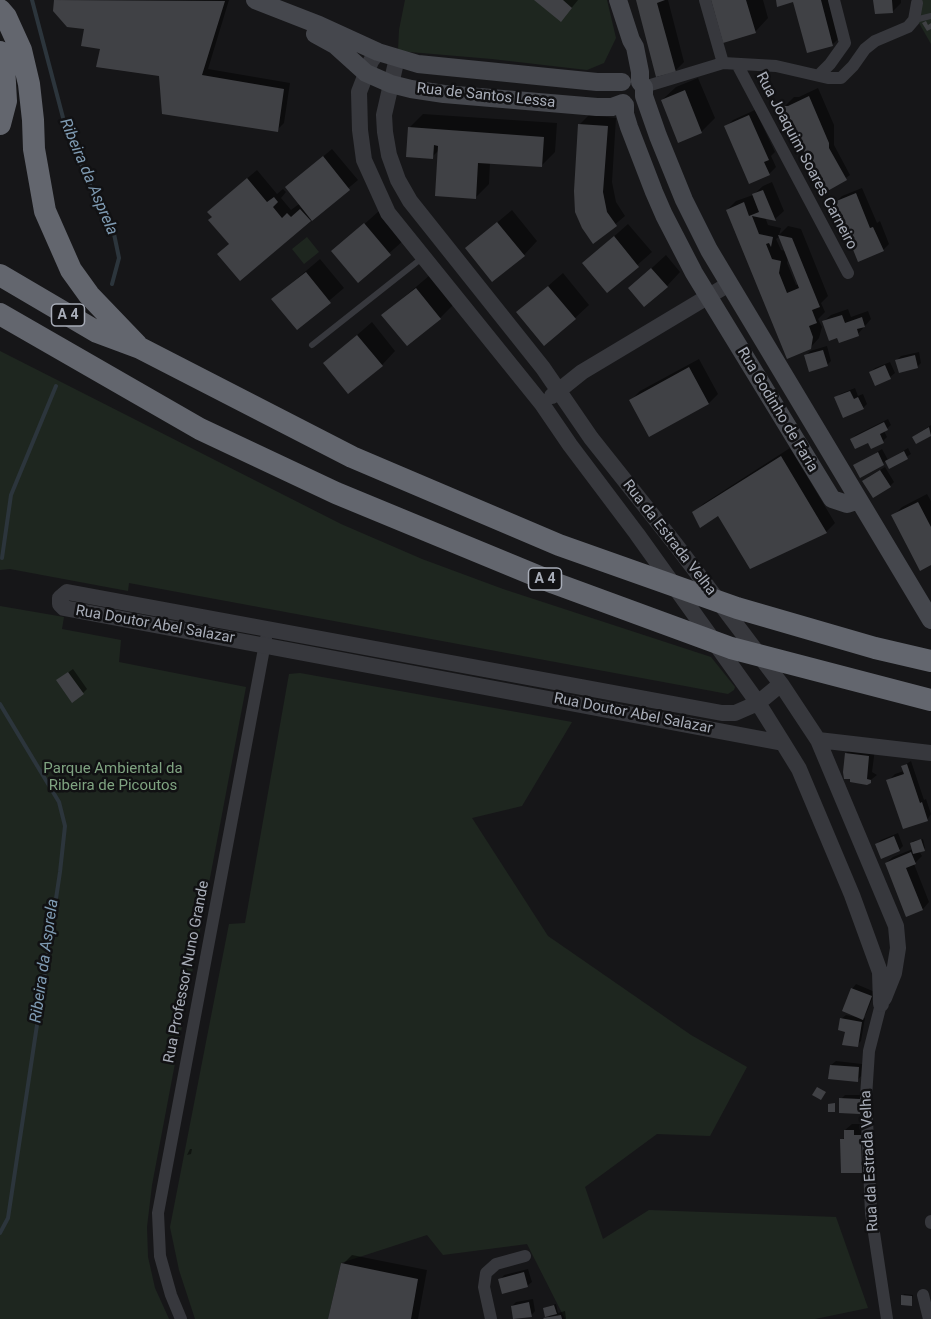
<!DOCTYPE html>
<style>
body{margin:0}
canvas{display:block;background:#161618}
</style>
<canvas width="931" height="1319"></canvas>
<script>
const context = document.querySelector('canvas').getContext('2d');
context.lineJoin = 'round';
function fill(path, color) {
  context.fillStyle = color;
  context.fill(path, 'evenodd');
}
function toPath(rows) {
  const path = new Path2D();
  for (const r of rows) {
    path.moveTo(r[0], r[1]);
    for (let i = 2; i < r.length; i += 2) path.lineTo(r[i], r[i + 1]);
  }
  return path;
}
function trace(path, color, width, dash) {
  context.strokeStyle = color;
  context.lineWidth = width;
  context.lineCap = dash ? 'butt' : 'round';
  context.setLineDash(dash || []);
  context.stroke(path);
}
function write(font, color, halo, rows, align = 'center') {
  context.font = font + ' Roboto,sans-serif';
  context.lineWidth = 5;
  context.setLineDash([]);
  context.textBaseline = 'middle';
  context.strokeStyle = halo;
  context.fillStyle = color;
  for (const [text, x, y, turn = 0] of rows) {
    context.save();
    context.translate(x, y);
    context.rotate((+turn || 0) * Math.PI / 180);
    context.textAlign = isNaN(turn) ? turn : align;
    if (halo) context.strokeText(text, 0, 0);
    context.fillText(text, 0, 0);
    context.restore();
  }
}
fill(toPath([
 [405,0,607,0,616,38,604,63,587,70,492,59,398,51,399,30],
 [921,0,931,0,931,44,919,23],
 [307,237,319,252,304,264,292,249],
 [0,351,341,524,422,559,503,589,711,657,735,687,734,690,728,694,129,583,128,591,10,569,0,570],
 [0,606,64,617,62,629,121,640,119,662,246,687,152,1185,147,1227,148,1257,155,1288,169,1319,0,1319],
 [300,673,572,722,522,806,472,818,548,936,691,1035,747,1067,710,1136,657,1134,585,1187,603,1239,649,1210,836,1217,868,1308,815,1319,565,1319,527,1244,443,1255,427,1235,341,1263,328,1319,195,1319,179,1270,170,1227,229,924,245,923,289,674]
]), '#1e261f');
fill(toPath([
 [55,0,229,0,208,69,290,83,284,123,277,130,161,75,86,27,55,10],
 [536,0,578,0,569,11],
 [638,0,668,0,684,62,675,71],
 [713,0,763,0,768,18,755,32],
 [777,0,837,0,846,31,832,45,794,0],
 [873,0,901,0,901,3,892,12],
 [698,78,715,118,701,132,662,100,676,87],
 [818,88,834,125,834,145,850,175,825,193,785,109,785,106,794,97,799,97],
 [755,110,775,152,771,156,776,167,769,174,726,127,733,120],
 [423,114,557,123,555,152,541,166,490,162,489,184,475,198,440,149,432,157,410,127],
 [589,115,616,118,612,182,616,202,625,216,594,242,579,125],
 [332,149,358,180,240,279,230,243,214,217,218,203,257,170,277,194,283,189,286,192,281,198,291,210,299,204,287,187],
 [772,182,784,211,775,219,765,217,768,225,781,228,779,235,788,226,801,229,828,296,821,303,825,312,818,319,822,327,819,338,810,348,727,210,736,201,753,195,763,186],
 [780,236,786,251,781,250,776,239],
 [788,257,799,284,796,285,787,263],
 [862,188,877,223,880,221,889,244,883,250,835,203,842,196],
 [512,210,537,241,524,255,467,248],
 [379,211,404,240,358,281,333,252],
 [628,224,652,252,608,291,584,263],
 [666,255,680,272,667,286,630,288],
 [320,259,344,288,297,328,273,299],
 [563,273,589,305,575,318,518,312],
 [430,275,454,304,440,318,383,315],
 [848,309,851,317,868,311,871,319,858,334,824,321,831,315],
 [372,322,395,351,382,365,325,363],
 [827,346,831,361,827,365,806,356,810,351],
 [919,352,921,363,917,367,897,360,901,356],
 [699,359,718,394,709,403,650,435,631,400,640,391],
 [890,362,895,373,890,377,876,384,871,372,875,368],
 [855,388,858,396,863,394,867,404,863,408,836,398,840,394],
 [888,419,891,425,884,431,887,437,883,441,851,439,856,435],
 [931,425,931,434,916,442,913,437],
 [790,448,835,523,826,532,718,513,694,513,703,504],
 [908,448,911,454,890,467,886,461,860,476,855,466,882,449,888,460],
 [885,467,894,482,890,486,868,477],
 [927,494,931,501,931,564,893,516,902,507],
 [73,669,87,689,83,693,62,677],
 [853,747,875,749,872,772,877,775,867,783,846,753],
 [911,761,924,800,926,799,931,814,927,820,888,781,895,774,904,771,903,766],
 [898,833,903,846,899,850,877,844,881,840],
 [923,839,925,848,919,851,922,856,914,864,929,902,923,909,907,915,886,863,893,857,913,849,912,843,913,841],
 [856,984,875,992,866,1014,862,1018,865,1018,861,1041,857,1045,841,1019,846,1015,856,1017,852,989],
 [836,1061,862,1064,861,1076,857,1081,831,1065],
 [845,1095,864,1095,863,1108,859,1113,841,1099],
 [852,1124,860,1124,860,1129,867,1129,868,1165,861,1171,842,1140,846,1136,845,1130],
 [190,1149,192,1149,191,1154,187,1155],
 [352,1255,427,1270,418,1319,329,1319,343,1264],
 [528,1269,532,1282,527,1286,500,1280,504,1275],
 [904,1294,913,1295,911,1304,903,1296],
 [533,1299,535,1311,531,1316,512,1306,516,1302],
 [556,1304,558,1313,565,1311,566,1319,547,1319,551,1314,544,1308]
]), '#0007');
trace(toPath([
 [32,0,66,129,90,185,113,229,119,258,112,284],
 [2,558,11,495,56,386],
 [0,704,59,802,65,826,60,872,8,1218,0,1233]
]), '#2c353c', 4);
fill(toPath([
 [54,0,225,1,202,75,284,89,278,132,162,114,159,76,96,67,100,49,81,46,84,29,67,27,53,11],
 [534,0,563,0,572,8,561,22],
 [636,0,665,0,657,3,676,72,656,77],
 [711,0,746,0,756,33,723,43],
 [776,0,821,0,833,46,807,53,793,2,777,7],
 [873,0,892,0,893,13,875,14],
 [926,21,928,25,931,23,931,29,927,31,922,23],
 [685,90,702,133,678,143,661,100],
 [809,96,829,143,829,148,847,180,824,193,784,109,784,106,788,106],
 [749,115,769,160,764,162,770,175,749,184,724,126],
 [578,124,608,126,603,192,607,212,617,226,593,244,582,228,575,212,574,191],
 [408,127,544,137,542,167,478,163,476,199,435,196,438,146,434,145,433,159,406,157],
 [323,156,350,190,312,221,285,187],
 [247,178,267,202,274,197,278,202,273,207,282,218,287,213,291,217,300,209,311,221,240,281,217,254,229,244,208,220,212,217,207,212],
 [763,190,776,221,752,216,759,234,773,237,771,247,769,243,766,244,772,259,781,261,779,273,787,293,799,288,778,235,792,238,820,307,812,310,817,323,809,326,813,337,811,349,787,359,726,210,744,202,749,216,759,212,752,194],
 [856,193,870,228,873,227,884,251,858,262,834,202],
 [497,222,525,256,492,282,465,248],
 [364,223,391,255,358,283,331,251],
 [614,236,639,267,607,293,582,263],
 [651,268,668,287,644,307,628,288],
 [306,272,331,303,297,330,271,299],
 [548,286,576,319,544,346,516,312],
 [416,288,441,319,407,346,381,315],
 [842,315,845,323,862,317,865,327,857,329,859,336,839,343,837,338,829,341,822,321],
 [357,335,383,366,348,394,323,363],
 [823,350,828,366,809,372,804,355],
 [915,355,918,368,899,373,895,360],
 [885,365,891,379,875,386,869,372],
 [689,367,709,404,649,437,629,400],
 [850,391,854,399,858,397,864,409,843,418,834,397],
 [884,422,888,430,880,434,884,443,871,449,868,443,855,449,850,439],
 [929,427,931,436,916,444,912,437],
 [904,451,908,459,889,469,885,461],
 [878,452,884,465,860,478,853,465],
 [781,456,827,533,750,569,718,516,700,528,692,512],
 [880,470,891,487,873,498,862,481],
 [918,502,931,527,931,565,920,571,891,515],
 [68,672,84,694,72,703,56,680],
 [845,753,869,756,867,779,871,780,871,783,867,785,850,782,850,779,844,779,843,772],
 [907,764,920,803,922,802,928,821,903,829,886,780,904,774,901,766],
 [894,836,900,851,881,859,875,844],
 [921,839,925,851,913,854,910,843],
 [911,852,916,864,906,868,923,910,906,917,885,863],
 [851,988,872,996,863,1020,842,1011],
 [840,1018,862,1022,858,1047,842,1045,845,1032,838,1030],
 [830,1065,859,1067,858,1082,828,1079],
 [817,1087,826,1092,821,1100,812,1095],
 [839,1098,860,1099,860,1114,839,1113],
 [835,1103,835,1112,828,1112,828,1104],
 [844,1130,854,1130,854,1135,861,1135,862,1173,841,1173,840,1139,844,1139],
 [341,1263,418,1279,411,1319,328,1319],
 [524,1272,528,1287,502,1294,498,1279],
 [901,1295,912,1296,912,1306,901,1305],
 [529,1302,532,1317,513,1319,511,1306],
 [554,1305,557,1314,545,1317,543,1308],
 [561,1315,562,1319,544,1319,543,1318]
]), '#404145');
trace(toPath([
 [915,20,931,16],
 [312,345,422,258]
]), '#37383d', 6);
trace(toPath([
 [705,0,723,63],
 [737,64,848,273],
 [819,75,830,64,845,43,834,0],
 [644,87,723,63,776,66,828,78,841,78,853,66,865,49,875,41,908,27,914,20,917,3],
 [881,1004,869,1051,866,1097,871,1213,887,1319],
 [931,1221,931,1223],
 [923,1295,929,1319],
 [181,1319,171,1295,160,1256,158,1213,266,638],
 [491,1319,484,1287,486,1273,496,1264,525,1256]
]), '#37383d', 12);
trace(toPath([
 [378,52,371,61,359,92,360,130,364,160,388,213,542,404,570,445,637,534,758,703,783,743,799,769,852,895,880,972,881,1004],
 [397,58,384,115,385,132,389,155,398,180,410,201,543,368,591,438,676,545,781,684,818,740,896,926,898,948,894,973,884,998],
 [552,396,582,372,729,284],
 [781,684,758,703,735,713,722,713,67,592,60,598,60,604,64,608,783,743],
 [818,740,931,753]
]), '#37383d', 16);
trace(toPath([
 [255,0,319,25,378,52,418,64,597,82,622,82],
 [618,0,631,40,635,47,640,72,640,82,644,87,644,96,658,136,684,200,709,250,931,620],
 [315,34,335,45,366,73,391,84,411,89,444,94,597,107,612,107,623,103],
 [625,105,625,114,629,127,654,192,664,215,694,273,832,499,847,504,859,500]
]), '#45474d', 18);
trace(toPath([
 [0,10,6,17,21,50,29,84,33,120,34,149,45,211,71,270,89,295,137,345],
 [0,52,4,65,6,101,0,124],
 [0,275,97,332,140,348,352,457,559,545,737,608,875,648,931,661],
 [0,314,200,429,336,493,554,583,731,648,931,700]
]), '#63666e', 22);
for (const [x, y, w] of [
 [68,315,33],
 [545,579,33]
]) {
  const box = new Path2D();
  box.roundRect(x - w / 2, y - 11, w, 22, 4.5);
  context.fillStyle = '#111113';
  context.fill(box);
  trace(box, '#a8adb8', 1.5);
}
write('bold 14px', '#a8adb8', null, [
 ["A 4",68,315],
 ["A 4",545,579]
]);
write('15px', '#a8adb8', '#111113', [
 ["Rua de Santos Lessa",486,96,6],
 ["Rua Joaquim Soares Carneiro",806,161,62],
 ["Rua Godinho de Faria",777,410,59],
 ["Rua da Estrada Velha",669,538,52],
 ["Rua Doutor Abel Salazar",155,625,10],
 ["Rua Doutor Abel Salazar",633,714,11],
 ["Rua Professor Nuno Grande",187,972,-79],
 ["Rua da Estrada Velha",870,1161,-93]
]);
write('15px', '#7fa381', '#111113', [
 ["Parque Ambiental da",113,769],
 ["Ribeira de Picoutos",113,786]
]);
write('italic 16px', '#7f9bb3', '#111113', [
 ["Ribeira da Asprela",88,177,67],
 ["Ribeira da Asprela",45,961,-82]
]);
</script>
